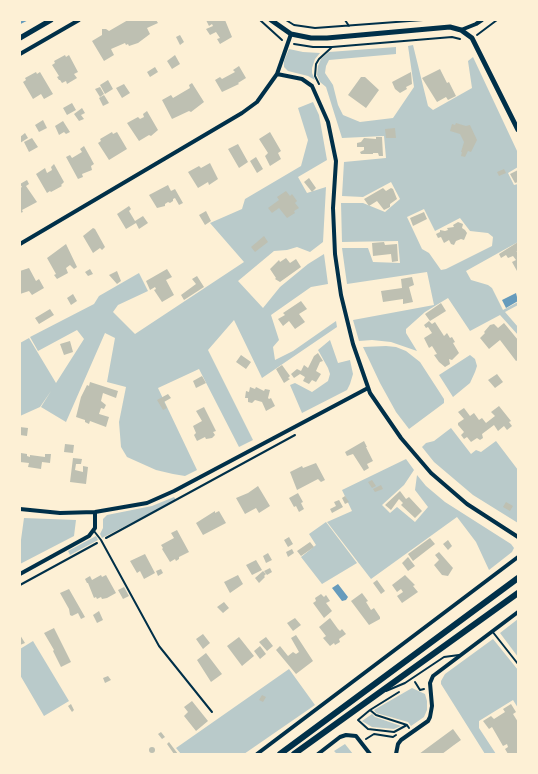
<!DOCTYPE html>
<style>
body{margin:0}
#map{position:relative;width:538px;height:774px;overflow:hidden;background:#fdf0d5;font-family:Bitter,serif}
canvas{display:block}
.frame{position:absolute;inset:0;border:21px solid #fdf0d5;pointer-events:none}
</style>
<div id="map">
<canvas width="538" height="774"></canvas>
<div class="frame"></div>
</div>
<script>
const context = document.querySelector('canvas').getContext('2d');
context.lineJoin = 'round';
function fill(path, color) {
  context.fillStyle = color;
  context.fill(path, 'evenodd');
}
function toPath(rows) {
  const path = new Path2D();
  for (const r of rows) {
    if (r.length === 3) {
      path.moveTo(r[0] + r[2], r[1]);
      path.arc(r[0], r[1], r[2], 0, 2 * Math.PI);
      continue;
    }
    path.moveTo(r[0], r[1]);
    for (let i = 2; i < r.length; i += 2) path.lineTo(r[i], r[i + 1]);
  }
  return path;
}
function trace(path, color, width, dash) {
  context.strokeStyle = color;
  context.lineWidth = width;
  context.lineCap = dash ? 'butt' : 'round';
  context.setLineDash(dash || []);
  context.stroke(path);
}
fill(toPath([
 [413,45,428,106,433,110,472,88,468,61,473,57,518,153,518,167,508,173,514,185,518,184,518,242,466,271,471,280,488,285,492,288,503,310,518,302,518,305,505,312,518,327,518,335,500,315,470,331,448,298,425,312,406,329,406,333,417,351,391,342,372,340,359,341,353,320,434,305,427,272,347,284,342,248,368,248,373,262,400,263,398,241,342,242,341,203,363,203,385,212,400,199,391,182,363,197,342,196,344,162,386,158,384,136,342,138,326,87,320,82,317,75,318,66,321,59,329,52,396,47,396,54,329,60,326,66,325,73,333,85,338,105,343,115,360,122,393,118,414,87,408,46],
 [424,209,435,231,460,218,470,231,488,233,493,237,492,246,446,269,441,270,429,253,422,249,407,217],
 [289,49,303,52,320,53,315,59,312,68,312,73,315,80,308,76,288,71,284,67,284,61],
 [313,102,319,115,327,160,298,177,307,193,326,187,323,242,310,252,297,247,287,250,274,251,238,281,263,308,280,287,308,264,324,254,328,284,311,287,271,315,279,340,273,347,275,360,293,351,336,321,337,327,262,378,234,320,208,350,253,440,239,447,199,369,158,388,197,470,185,476,173,474,156,470,127,457,121,447,119,422,126,387,107,382,115,338,105,333,66,422,41,407,51,391,40,407,20,416,20,343,29,338,56,383,84,339,77,330,38,351,30,337,94,304,99,296,139,273,148,291,118,305,113,312,135,334,244,262,210,223,242,209,245,199,301,166,308,140,298,108],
 [330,340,338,363,350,360,353,374,350,384,347,390,302,413,290,385,295,383,312,392,328,381,330,374,328,368,318,350],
 [386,346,396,347,406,351,420,362,444,399,444,403,409,429,396,412,380,383,363,347],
 [470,355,475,359,477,366,475,372,470,383,453,397,439,375],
 [451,428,471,454,476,450,481,452,496,441,518,470,518,523,473,495,434,462,422,447,426,443,434,441],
 [406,459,414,470,404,485,382,505,390,513,397,507,415,522,428,507,415,490,417,475,426,486,445,502,511,544,514,548,512,552,489,570,476,542,457,517,371,579,327,522,352,511,342,490],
 [174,497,176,500,102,538,100,534,103,528,103,519,107,515,152,506],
 [24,518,76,520,74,536,20,564,20,547],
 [326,522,357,563,322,584,301,557,316,545,309,534],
 [96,536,98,540,70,555,68,551],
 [518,619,518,657,500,633],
 [493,639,518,670,518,708,513,700,479,721,479,728,496,754,485,754,441,684,441,681,445,674],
 [33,641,69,701,44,716,20,675,20,649],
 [289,669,315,705,244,754,181,754,176,748],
 [412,688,425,694,427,701,427,710,424,717,411,726,408,722,376,713,374,710],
 [372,714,375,717,401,726,394,729,372,727,362,721],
 [345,744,353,754,337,754,334,751]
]), '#b9caca');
fill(toPath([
 [516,293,518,301,506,308,502,300],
 [338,584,348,597,346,600,342,601,332,588]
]), '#669bbc');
trace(toPath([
 [20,23,26,20]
]), '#669bbc', 2.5);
fill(toPath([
 [128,20,156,20,158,23,147,28,150,34,138,43,129,46,128,44,126,45,125,43,111,49,114,55,104,61,92,41,102,35,102,29,106,29,109,31],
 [206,20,225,20,232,37,220,44,217,39,220,38,216,32,210,35,206,29,213,26,212,24,209,26],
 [180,35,184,42,180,45,176,37],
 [65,55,66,57,69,55,78,72,74,74,77,78,67,84,66,81,62,83,60,80,59,80,57,77,59,76,52,65,55,63,54,61],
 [175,55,180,64,172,69,167,61],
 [239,66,246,78,238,83,239,84,222,92,215,80,220,77,222,79,235,72,233,70],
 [155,67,158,72,150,77,147,72],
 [440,69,447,83,449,82,456,96,448,100,446,97,437,102,422,78],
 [36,72,37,74,40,72,53,94,44,99,41,94,33,99,23,82,26,80,25,78],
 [411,72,412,84,406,87,407,89,400,93,395,89,392,82],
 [361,77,365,77,379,90,366,108,348,95],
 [108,80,113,89,105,94,100,85],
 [192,83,204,102,191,112,189,111,172,119,162,100,171,95,173,98,190,88,189,85],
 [124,84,130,93,122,98,116,88],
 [100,87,104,94,100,97,95,89],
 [104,95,109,103,103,106,99,98],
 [72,103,76,110,67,115,63,108],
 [82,108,85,113,81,115,84,119,79,121,74,114],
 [147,111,158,130,151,136,149,135,139,141,127,123,138,117,140,119,144,117,143,114],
 [43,120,47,128,39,132,35,125],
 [63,121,70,132,66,134,64,132,59,135,55,126],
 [456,123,466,126,470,125,477,140,471,152,468,151,465,157,461,156,462,152,461,152,464,142,460,134,450,131,452,124,455,125],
 [395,128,396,138,386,138,385,129],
 [112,132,113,134,117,132,127,149,109,160,98,143,101,141,100,139],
 [270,132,281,151,278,153,281,159,270,166,265,156,268,153,259,139],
 [25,133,28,138,20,143,20,137],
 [376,137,382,137,383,156,379,156,378,153,373,153,373,154,361,154,360,152,364,150,364,147,357,147,357,143,361,142,364,138,376,139],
 [32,138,38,147,29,152,24,142],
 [238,144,248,162,239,168,228,149],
 [84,146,94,164,91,166,92,170,82,174,83,177,78,179,66,157,70,155,72,158,82,152,80,149],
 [256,157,263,169,257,173,250,161],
 [210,163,218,179,209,185,208,182,198,188,188,172,199,166,201,168],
 [54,164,64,182,61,185,62,186,51,192,50,191,47,193,36,174,45,168,47,173,52,170,51,167],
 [504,169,506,173,499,176,497,172],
 [518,170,518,182,515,183,510,174],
 [309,178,316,188,312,192,304,182],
 [27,180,29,184,26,186,37,202,22,210,23,212,20,213,20,188,22,187,20,184],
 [168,185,171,191,175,189,183,203,179,205,175,198,173,199,173,201,170,203,168,202,165,204,165,206,157,208,149,195],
 [383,188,386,191,391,188,393,189,397,199,390,204,390,207,384,210,377,201,369,206,364,199],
 [286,191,290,196,292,194,297,201,295,203,299,208,294,211,295,213,287,218,279,208,272,213,268,208,279,200,277,197],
 [129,206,131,209,129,211,135,221,143,216,148,223,139,229,136,223,126,229,117,214],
 [206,211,211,221,205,225,199,215],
 [424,212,427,219,413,226,410,218],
 [458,222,463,224,462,228,465,230,467,233,464,240,461,239,456,241,454,245,451,244,449,240,444,243,441,237,438,238,436,234,440,232,440,230,445,231,448,230,447,228,454,227,453,225],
 [93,228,95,229,105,247,102,250,100,248,93,253,83,236],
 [264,236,268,242,255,252,251,247],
 [384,242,385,245,397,244,398,261,392,262,391,254,373,256,372,243],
 [518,242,518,251,516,252,518,252,518,270,517,271,512,262,516,260,513,256,508,258,506,255,501,258,499,254],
 [66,244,77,267,74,269,70,265,66,268,68,273,57,279,54,275,56,274,47,258],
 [286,258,290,263,296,259,301,267,280,282,275,279,276,278,270,269,279,260,280,262],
 [29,268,36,281,39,279,44,288,32,295,29,291,20,294,20,271],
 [90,269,93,274,88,276,85,272],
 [167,269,172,277,166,280,174,295,162,302,154,290,156,289,155,287,150,290,146,281],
 [117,271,121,281,117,284,109,275],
 [197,276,204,287,184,300,181,295,196,284,192,279],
 [412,277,414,285,409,287,413,302,403,304,403,299,383,302,381,291,402,288,401,279],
 [73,294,77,301,71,305,67,298],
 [301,301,307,309,299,314,305,322,295,329,289,321,283,326,278,319,285,315,283,313],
 [441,303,446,311,430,321,425,314],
 [50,309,54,315,39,324,35,318],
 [429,321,432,324,435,322,444,336,447,333,450,338,452,337,455,342,453,343,459,353,452,360,449,359,450,364,445,367,439,362,434,355,437,354,432,346,429,348,424,338,432,333,428,327,426,328,424,325],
 [504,323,518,340,518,360,516,361,500,340,489,349,480,338,485,333,484,332,490,325,494,324,498,328],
 [70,341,73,352,64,355,60,344],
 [318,353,323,361,320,362,316,371,321,374,316,382,312,380,309,384,303,381,305,377,300,374,294,378,291,374,297,369,301,371,304,365,308,368,314,356],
 [241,355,251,362,246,369,236,362],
 [282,365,290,376,288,378,290,379,284,383,276,369],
 [497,374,503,382,495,388,488,380],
 [202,376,206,383,196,388,193,381],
 [90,382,118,391,116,398,103,393,101,401,106,405,104,409,101,408,99,414,109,417,106,427,90,421,89,424,85,422,85,420,76,417,81,397,87,385,89,386],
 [250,387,255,389,256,387,264,391,265,389,270,390,268,398,269,399,271,398,275,406,266,411,262,402,255,400,252,403,248,402,248,398,245,398,246,391,249,392],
 [168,394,171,398,164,402,167,408,163,410,157,400],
 [499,406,511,421,509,422,512,426,507,430,504,426,498,431,494,425,482,434,483,438,480,440,477,438,471,442,467,437,464,439,461,435,464,432,458,425,458,423,464,419,458,412,464,408,470,416,474,413,479,420,482,418,486,423,495,416,491,412],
 [204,407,216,431,213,432,215,435,212,438,206,439,205,437,197,441,194,435,196,433,193,426,202,421,196,411],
 [20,427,28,428,27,436,20,435],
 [364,441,367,447,366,447,373,461,367,464,369,468,364,471,353,454,347,456,345,452],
 [65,444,74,445,73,453,64,452],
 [21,453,27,454,27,456,30,457,30,455,45,457,45,454,51,454,50,463,42,462,41,469,28,467,29,463,20,462],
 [73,458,82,459,81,464,76,464,75,470,83,472,83,466,88,467,86,484,70,482],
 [316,463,325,480,321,482,318,479,297,490,290,472,302,466,303,468],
 [372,480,376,486,372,488,368,482],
 [381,485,383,489,375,492,373,489],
 [258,486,270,506,259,513,256,508,245,514,236,498,248,493],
 [400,491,406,499,409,497,422,511,415,518,401,505,403,503,399,499,391,510,385,505],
 [298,493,303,502,301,503,304,509,299,512,296,506,294,507,289,498],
 [345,496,349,502,345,504,342,498],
 [339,500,343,507,332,513,330,509,336,506,334,502],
 [506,502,513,506,510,511,503,507],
 [215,511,215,513,219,511,226,523,203,535,196,523],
 [177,530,189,552,179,557,179,559,176,561,175,559,170,562,162,549,163,548,161,545,174,538,171,533],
 [289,537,293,544,288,547,284,540],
 [430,538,435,544,413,561,408,554],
 [448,540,452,546,448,550,443,544],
 [310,542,314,547,301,556,297,551],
 [292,549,294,553,288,557,286,552],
 [439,552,453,568,448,576,442,575,434,565,439,560,435,555],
 [268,553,272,560,266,563,263,556],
 [145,554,155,573,144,579,140,571,137,573,130,561],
 [408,557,415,566,408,571,402,563],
 [256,560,262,570,252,575,246,565],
 [270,568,272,572,267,575,264,571],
 [161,569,163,573,158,576,156,571],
 [263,571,266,574,264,576,265,577,259,583,255,578],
 [101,575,102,577,106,575,116,593,107,598,102,599,101,597,97,599,96,597,94,598,88,583,87,583,85,579,90,576,92,580],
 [238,575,243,584,230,593,224,582],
 [405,575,415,585,413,586,418,592,402,603,397,596,403,592,401,589,397,592,392,585],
 [377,580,385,591,381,594,373,583],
 [124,587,129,596,123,599,118,590],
 [69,589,85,617,81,619,78,613,72,616,70,615,69,609,60,593],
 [362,593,368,601,366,602,371,610,374,608,380,617,380,619,369,625,351,601],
 [321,594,324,597,326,595,330,601,326,603,332,611,324,618,313,603,316,601,315,598],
 [224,602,229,608,223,613,217,607],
 [99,611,103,620,97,623,93,615],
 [295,618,301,625,293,631,287,623],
 [330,618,338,629,340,631,342,629,346,634,339,639,340,642,335,645,334,643,330,646,323,638,326,636,319,627],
 [54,628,71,662,61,667,53,651,54,650,44,633],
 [203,634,210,643,203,649,196,639],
 [20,635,25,643,20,645],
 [296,635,313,661,296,674,276,650,280,646,288,656,293,652,296,654,299,652,291,638],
 [239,637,254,656,242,666,227,646],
 [266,637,273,646,267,651,259,642],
 [260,646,266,654,260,659,254,651],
 [206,653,222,674,211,682,197,660],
 [108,676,111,680,105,683,103,678],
 [262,695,266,697,263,702,259,700],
 [192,701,208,721,196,731,184,716,188,712,184,707],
 [71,704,74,710,72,712,68,706],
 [511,704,516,712,513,714,518,722,518,754,508,754,505,749,508,747,507,744,503,746,492,727,489,729,483,721,491,716,494,719,505,712,503,709],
 [453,729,461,740,454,745,442,754,419,754],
 [161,732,165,737,162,739,158,734],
 [169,742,178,754,174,754,167,744],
 [152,750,3]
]), '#bec0b2');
trace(toPath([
 [260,20,282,40],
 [286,20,294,25,315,28,423,20],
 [345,20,349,26],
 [477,35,497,20],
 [294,44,313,47,332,47,452,37,460,39],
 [319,84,315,76,316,64,319,59,331,48],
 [106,538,295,435],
 [20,585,97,543],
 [415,682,420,690,424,689],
 [399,692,370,710,376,715,407,725,409,728],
 [370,710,358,720,368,729,394,732,407,725],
 [366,739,374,734,393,737,396,735]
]), '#003049', 2);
trace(toPath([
 [94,531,101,540,159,646,212,712],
 [492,631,518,664],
 [386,691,405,683,444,657,459,655]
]), '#003049', 2);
trace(toPath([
 [461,30,476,24,482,20],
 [20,54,79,20],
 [277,74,302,79,312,86,328,122,336,161,333,208,335,254,341,295,353,344,370,393,401,438,431,473,467,504,518,537],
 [20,244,242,113,257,102,277,74,291,34],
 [20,509,60,513,95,512,147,503,174,491,368,388],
 [20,574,89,536,95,528,95,512],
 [257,754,518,557],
 [318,754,340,737,346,735,356,736,370,754],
 [396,754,398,744,401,740,428,721,430,717,432,706,430,683,433,676,518,612]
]), '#003049', 4);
trace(toPath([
 [271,20,291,34,311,38,327,38,450,27,461,30,472,38,518,130],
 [20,38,51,20]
]), '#003049', 5);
trace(toPath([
 [280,754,518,578],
 [294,754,518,593]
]), '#003049', 6);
</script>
